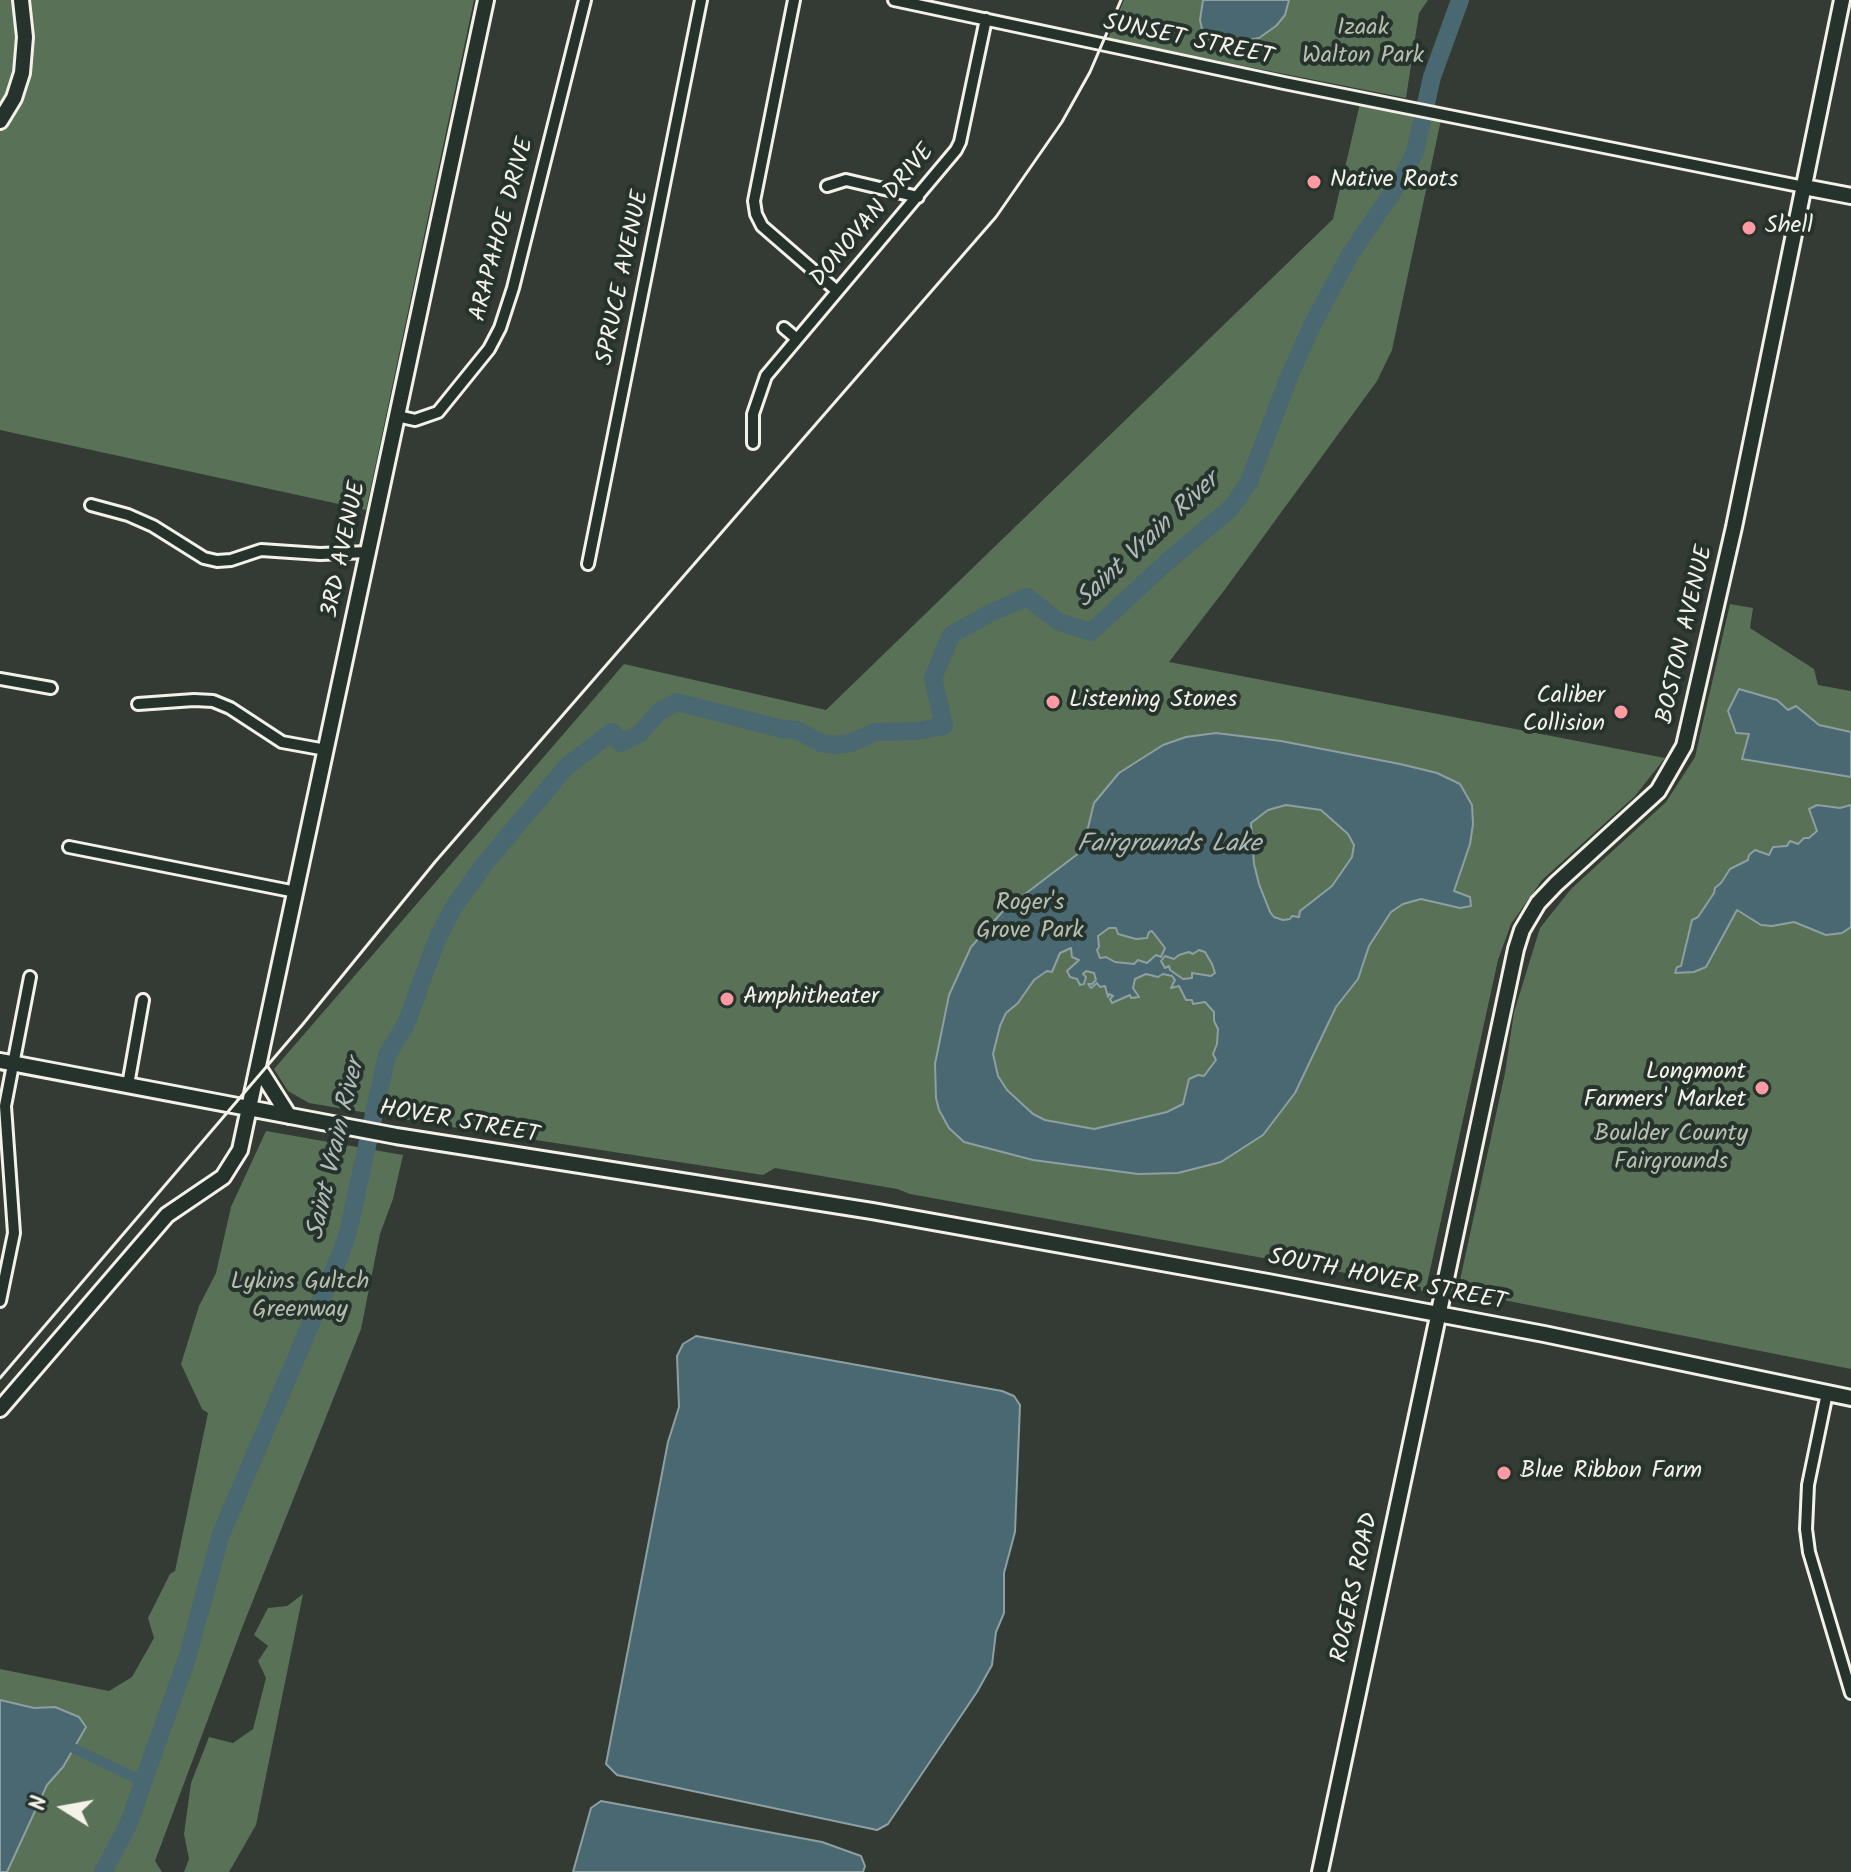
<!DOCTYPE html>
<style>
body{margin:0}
#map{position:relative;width:1851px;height:1872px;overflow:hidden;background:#333b34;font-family:Kalam,sans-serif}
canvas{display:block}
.north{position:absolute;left:24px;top:1768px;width:80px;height:80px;-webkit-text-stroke:6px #26332d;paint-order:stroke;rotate:281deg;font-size:22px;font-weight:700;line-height:32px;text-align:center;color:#f4f1e8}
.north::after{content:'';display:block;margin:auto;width:28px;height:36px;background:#f4f1e8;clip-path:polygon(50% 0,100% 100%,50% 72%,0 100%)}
</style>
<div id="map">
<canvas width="1851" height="1872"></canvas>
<div class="north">N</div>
</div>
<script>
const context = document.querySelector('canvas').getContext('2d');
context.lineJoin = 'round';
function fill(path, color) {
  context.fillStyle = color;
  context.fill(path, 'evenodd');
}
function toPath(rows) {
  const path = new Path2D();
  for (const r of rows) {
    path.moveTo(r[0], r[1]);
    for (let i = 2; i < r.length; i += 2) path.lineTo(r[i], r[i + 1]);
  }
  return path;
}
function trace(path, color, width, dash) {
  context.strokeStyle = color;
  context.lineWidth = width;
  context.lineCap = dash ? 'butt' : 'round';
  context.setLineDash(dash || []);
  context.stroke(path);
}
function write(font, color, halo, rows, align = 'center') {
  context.font = font + ' Kalam,sans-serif';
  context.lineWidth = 8;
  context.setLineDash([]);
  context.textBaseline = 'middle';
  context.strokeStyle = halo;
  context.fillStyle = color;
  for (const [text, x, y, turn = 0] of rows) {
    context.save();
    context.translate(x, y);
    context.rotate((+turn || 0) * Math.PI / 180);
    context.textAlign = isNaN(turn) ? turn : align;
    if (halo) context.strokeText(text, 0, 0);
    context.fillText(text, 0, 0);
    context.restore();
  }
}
fill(toPath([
 [0,0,474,0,366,510,0,430],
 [1124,0,1428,0,1419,13,1406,98,1108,39],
 [1361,99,1442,115,1392,350,1377,381,1226,588,1169,662,1665,758,1635,796,1542,880,1511,924,1498,960,1427,1284,1424,1290,1421,1291,1421,1287,1368,1277,910,1194,897,1189,775,1168,763,1175,432,1124,309,1103,288,1091,274,1069,624,664,826,710,1333,219],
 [1730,604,1753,608,1750,628,1814,669,1818,685,1851,691,1851,1369,1468,1293,1462,1287,1460,1280,1505,1073,1514,1012,1540,928,1571,889,1666,802,1695,757],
 [266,1131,403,1155,393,1199,380,1234,361,1329,242,1628,155,1861,162,1872,0,1872,0,1669,109,1691,132,1677,154,1638,148,1618,170,1574,175,1571,208,1413,202,1409,181,1364,199,1306,216,1273,231,1207],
 [303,1594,256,1825,229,1872,184,1872,189,1859,184,1834,191,1783,209,1737,233,1743,253,1729,266,1678,258,1661,268,1646,254,1635,268,1608,287,1606]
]), '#587157');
const water = toPath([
 [1203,0,1289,0,1285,15,1276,26,1259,38,1248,40,1220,36,1202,29,1200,20,1203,0],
 [1739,689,1777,700,1788,710,1796,706,1819,725,1851,732,1851,777,1742,759,1749,734,1736,733,1728,711,1739,689],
 [1216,733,1281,741,1400,764,1437,773,1460,784,1472,805,1473,824,1470,844,1454,891,1470,897,1471,906,1460,908,1421,899,1403,904,1391,912,1369,946,1358,979,1336,1007,1295,1093,1263,1135,1221,1162,1178,1173,1138,1174,1033,1160,964,1142,949,1128,939,1110,936,1098,935,1064,949,995,971,947,1004,910,1079,853,1085,840,1094,803,1119,773,1163,745,1186,737,1216,733],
 [1286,805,1321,810,1348,834,1354,845,1352,857,1332,886,1300,911,1299,917,1292,916,1290,919,1283,920,1274,917,1270,912,1259,884,1254,864,1251,823,1268,810,1286,805],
 [1109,928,1116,928,1118,934,1136,939,1147,938,1149,932,1152,931,1165,948,1161,957,1156,955,1147,963,1138,960,1134,964,1115,962,1106,957,1100,958,1097,950,1099,947,1098,936,1109,928],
 [1071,948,1072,957,1079,960,1067,971,1070,977,1077,979,1080,985,1084,984,1086,977,1083,974,1086,971,1094,973,1096,980,1092,984,1088,984,1091,988,1097,983,1100,987,1105,986,1108,997,1109,994,1113,996,1110,999,1112,1003,1130,995,1131,998,1139,997,1133,988,1135,979,1146,974,1158,977,1163,974,1172,976,1175,980,1171,988,1179,986,1186,1000,1192,1000,1193,1004,1205,1002,1214,1012,1214,1021,1218,1029,1217,1044,1213,1054,1216,1060,1204,1076,1198,1075,1189,1079,1183,1104,1167,1112,1094,1129,1045,1120,1033,1114,1007,1090,998,1076,993,1054,1000,1026,1006,1013,1018,1003,1034,980,1047,971,1052,972,1060,953,1071,948],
 [1199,950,1205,952,1212,964,1215,973,1211,976,1192,973,1192,978,1183,979,1170,970,1169,966,1165,968,1161,961,1165,956,1174,959,1179,955,1189,952,1193,954,1199,950],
 [1817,805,1840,808,1851,805,1851,927,1842,933,1826,935,1794,922,1772,926,1761,925,1737,910,1706,967,1694,972,1675,973,1677,967,1681,966,1692,920,1698,917,1714,893,1715,888,1721,883,1730,869,1748,860,1749,855,1755,850,1769,855,1773,847,1787,846,1790,841,1798,844,1804,838,1809,838,1817,831,1809,809,1817,805],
 [696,1336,1002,1391,1014,1396,1020,1405,1015,1532,1004,1573,1004,1613,996,1632,992,1665,977,1692,888,1824,877,1830,617,1775,606,1764,668,1442,679,1407,677,1356,683,1344,696,1336],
 [0,1700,34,1708,55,1707,79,1717,86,1727,63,1767,47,1785,7,1872,0,1872,0,1700],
 [601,1801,822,1842,861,1856,865,1866,863,1872,573,1872,591,1808,601,1801]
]);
fill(water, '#4a6871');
trace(water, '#8e9fa1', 2);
trace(toPath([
 [73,1748,142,1781]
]), '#4a6871', 10);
trace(toPath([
 [103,1872,128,1825,187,1658,221,1534,341,1253,348,1232,387,1055,406,1024,437,939,453,908,486,862,567,766,612,732,621,743,639,734,660,711,677,702,782,729,797,730,821,743,836,745,851,743,875,732,917,731,944,726,933,678,951,635,992,612,1027,597,1059,622,1091,632,1168,561,1231,508,1249,482,1287,382,1312,325,1351,253,1401,180,1415,152,1432,77,1460,0]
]), '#4a6871', 18);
const street = toPath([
 [794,0,754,201,756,214,762,226,837,291],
 [894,0,1284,83,1804,187],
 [827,186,846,180,918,197],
 [784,328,797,339],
 [397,416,415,420,438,412,489,349,500,328,513,288,585,0],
 [753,443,753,414,766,376,956,150,960,142,986,19],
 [91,505,128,515,153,526,204,558,217,561,231,560,261,550,320,554,368,552],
 [588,564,701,0],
 [0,679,51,688],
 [138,704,194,700,213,701,230,708,282,742,326,750],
 [69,847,296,892],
 [128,1085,143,1000],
 [0,1301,14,1233,5,1106,30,977],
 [1827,1393,1808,1485,1806,1529,1809,1552,1851,1693]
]);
const secondary = toPath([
 [0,121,14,98,22,73,25,37,21,0],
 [1804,187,1851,196],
 [0,1061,396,1136,872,1211,1268,1282,1544,1334,1851,1398],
 [258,1067,289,1116],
 [0,1409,167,1215,223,1177,240,1150,486,0],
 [1320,1872,1516,949,1522,930,1538,903,1556,884,1658,791,1684,746,1734,527,1842,0]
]);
trace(street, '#f4f1e8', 16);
trace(secondary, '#f4f1e8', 20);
trace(street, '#26332d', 10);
trace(secondary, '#26332d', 14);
trace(toPath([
 [0,1378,303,1024,435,862,996,217,1062,122,1090,72,1121,0]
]), '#f4f1e8', 3);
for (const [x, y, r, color] of [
 [1314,182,8,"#ff9aa2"],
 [1749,228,8,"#ff9aa2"],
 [1053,702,8,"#ff9aa2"],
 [1621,712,8,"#ff9aa2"],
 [727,999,8,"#ff9aa2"],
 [1762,1088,8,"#ff9aa2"],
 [1504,1473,8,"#ff9aa2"]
]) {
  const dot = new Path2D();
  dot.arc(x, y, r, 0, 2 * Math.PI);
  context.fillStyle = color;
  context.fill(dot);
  trace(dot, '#26332d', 3);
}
write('24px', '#b6beae', '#26332d', [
 ["Izaak",1363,30],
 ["Walton Park",1363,58],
 ["Roger's",1030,905],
 ["Grove Park",1030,933],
 ["Boulder County",1671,1136],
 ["Fairgrounds",1671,1164],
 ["Lykins Gultch",300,1284],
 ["Greenway",300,1312]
]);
write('24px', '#f4f1e8', '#26332d', [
 ["SUNSET STREET",1188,42,12],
 ["DONOVAN DRIVE",874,217,-50],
 ["ARAPAHOE DRIVE",504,230,-75],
 ["SPRUCE AVENUE",625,278,-78],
 ["3RD AVENUE",346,550,-78],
 ["BOSTON AVENUE",1687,635,-77],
 ["HOVER STREET",459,1124,10],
 ["SOUTH HOVER STREET",1387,1282,11],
 ["ROGERS ROAD",1357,1588,-78]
]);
write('24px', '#f4f1e8', '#26332d', [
 ["Native Roots",1330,182],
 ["Shell",1765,228],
 ["Caliber",1605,698,"right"],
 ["Collision",1605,726,"right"],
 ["Listening Stones",1069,702],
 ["Amphitheater",743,999],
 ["Longmont",1746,1074,"right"],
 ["Farmers' Market",1746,1102,"right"],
 ["Blue Ribbon Farm",1520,1473]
], 'left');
write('italic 26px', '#b0bab8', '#26332d', [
 ["Saint Vrain River",1149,542,-43],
 ["Fairgrounds Lake",1169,847],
 ["Saint Vrain River",338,1150,-77]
]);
</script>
